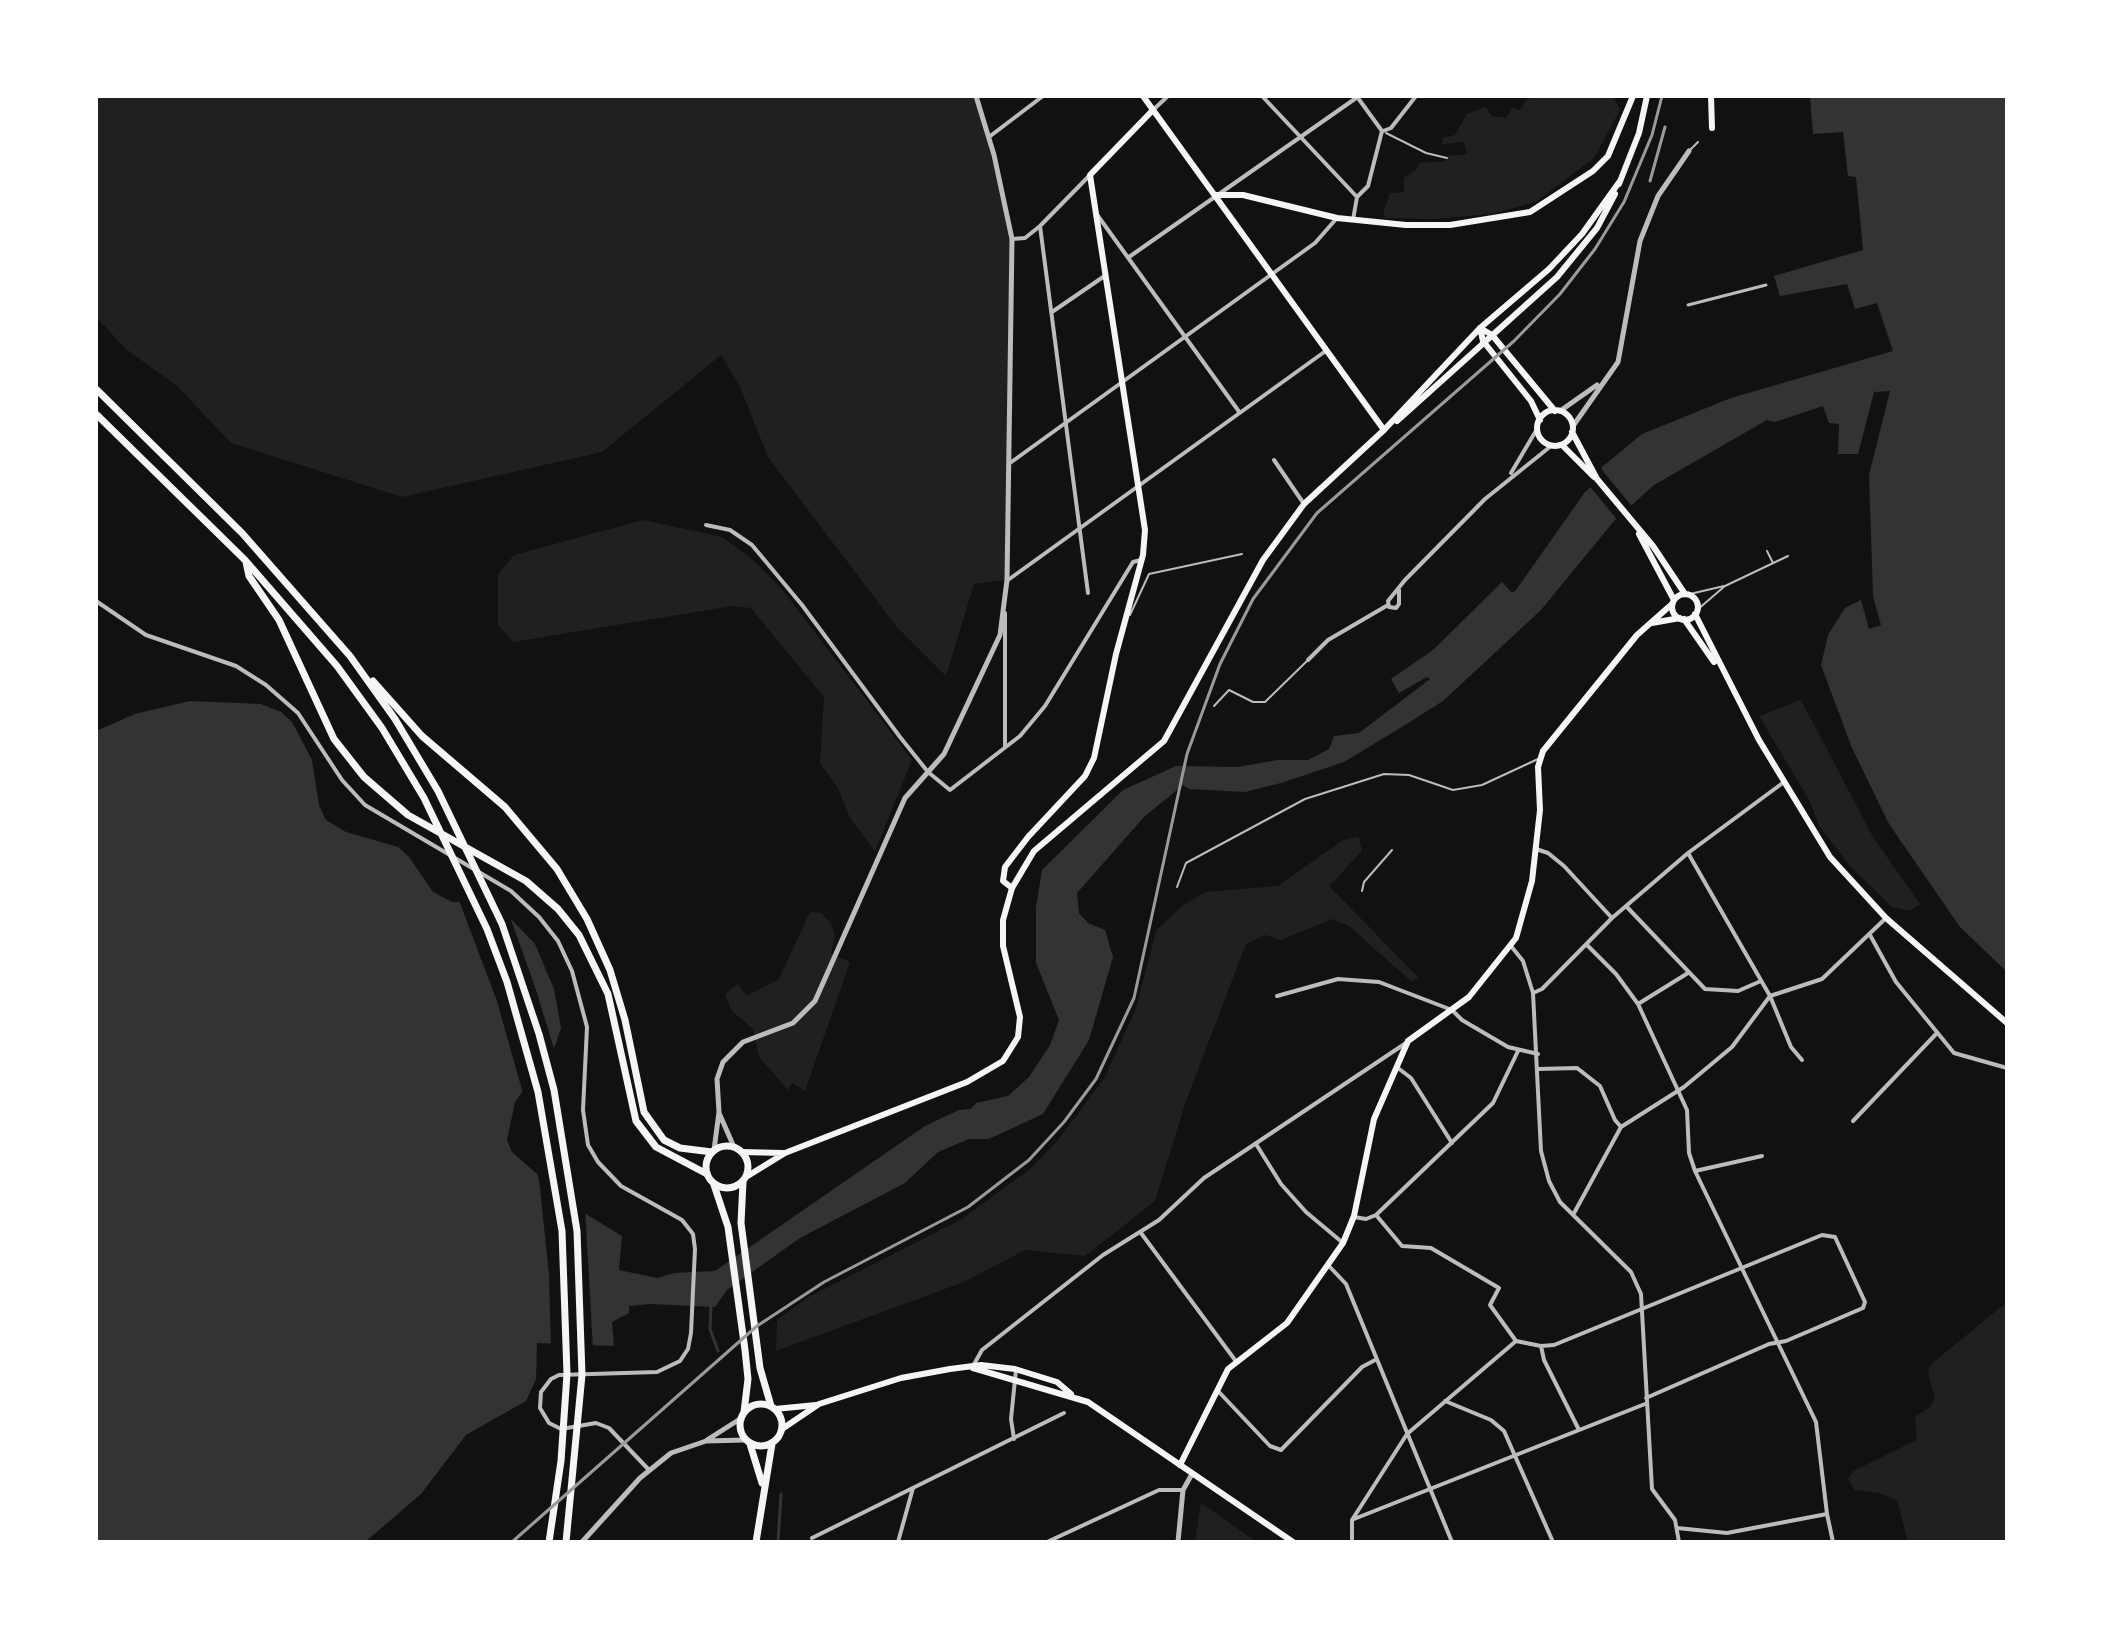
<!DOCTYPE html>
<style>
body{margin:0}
#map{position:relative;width:2103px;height:1638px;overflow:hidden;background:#111;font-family:"Noto Sans",sans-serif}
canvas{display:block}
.frame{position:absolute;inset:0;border:98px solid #fff;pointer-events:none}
</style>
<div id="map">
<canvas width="2103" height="1638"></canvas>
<div class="frame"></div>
</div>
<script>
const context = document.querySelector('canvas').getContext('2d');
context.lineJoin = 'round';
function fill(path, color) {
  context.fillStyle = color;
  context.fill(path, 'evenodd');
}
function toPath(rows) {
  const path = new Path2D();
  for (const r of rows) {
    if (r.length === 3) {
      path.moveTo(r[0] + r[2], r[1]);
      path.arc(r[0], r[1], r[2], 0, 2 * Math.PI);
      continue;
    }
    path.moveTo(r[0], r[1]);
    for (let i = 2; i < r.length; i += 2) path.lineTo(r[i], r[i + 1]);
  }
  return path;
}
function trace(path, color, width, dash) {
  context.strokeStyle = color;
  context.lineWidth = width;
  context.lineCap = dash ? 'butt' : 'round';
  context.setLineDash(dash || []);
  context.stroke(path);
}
fill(toPath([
 [96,96,976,96,1012,239,1007,580,974,584,946,676,896,626,768,457,740,387,721,355,602,452,402,497,231,443,177,386,126,349,96,317],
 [1545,96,1612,96,1616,101,1620,110,1594,158,1536,202,1491,214,1433,219,1386,218,1383,213,1390,193,1404,192,1404,178,1416,170,1419,163,1446,161,1447,156,1467,154,1464,142,1443,144,1442,138,1455,135,1467,114,1485,107,1492,116,1506,118,1512,108,1520,110,1527,99],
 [643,520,722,537,753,560,781,588,912,760,875,851,850,818,838,788,820,763,824,697,751,608,732,606,513,642,498,625,498,574,514,555],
 [1801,700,1873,837,1920,904,1910,911,1892,907,1849,865,1820,827,1809,800,1759,716],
 [1359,837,1362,851,1329,886,1418,977,1412,982,1349,926,1332,919,1281,940,1265,935,1246,944,1186,1101,1155,1201,1085,1256,1025,1250,964,1282,776,1351,777,1320,807,1298,962,1219,1030,1169,1059,1139,1105,1077,1136,1008,1156,931,1183,905,1206,892,1278,886,1343,840],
 [810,912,821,913,831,923,835,935,831,954,850,962,805,1091,792,1083,788,1090,759,1057,753,1029,732,1011,725,994,738,984,747,996,779,979],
 [2007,1302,2007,1542,1908,1542,1897,1500,1879,1493,1855,1490,1848,1479,1853,1471,1917,1440,1915,1417,1930,1407,1935,1398,1928,1373,1930,1365],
 [1201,1503,1257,1542,1195,1542]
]), '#202020');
fill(toPath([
 [1810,96,2007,96,2007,972,1960,927,1889,824,1852,748,1821,665,1828,635,1845,608,1861,600,1869,629,1881,625,1873,596,1869,475,1890,391,1874,392,1858,454,1838,454,1839,424,1829,423,1823,406,1775,422,1767,420,1654,485,1614,521,1541,610,1443,701,1397,730,1344,762,1281,783,1245,792,1189,789,1183,785,1144,817,1077,893,1079,913,1088,923,1105,930,1113,957,1089,1040,1043,1114,989,1139,969,1139,938,1152,905,1183,800,1238,727,1290,715,1307,650,1304,629,1306,629,1313,612,1322,614,1346,537,1343,536,1379,526,1401,466,1435,421,1494,365,1542,96,1542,96,731,135,714,190,701,261,704,281,712,292,722,312,760,319,805,326,820,346,832,398,847,409,857,433,892,452,902,473,902,509,917,535,944,554,989,561,1028,555,1046,515,1102,507,1140,512,1152,538,1175,540,1186,622,1236,619,1270,657,1278,674,1273,715,1271,925,1126,959,1110,971,1109,976,1103,1008,1096,1029,1077,1050,1045,1059,1020,1036,963,1036,907,1042,870,1123,790,1176,766,1238,767,1277,760,1308,760,1329,749,1334,736,1359,733,1430,679,1427,677,1399,693,1391,679,1433,650,1502,582,1512,593,1516,590,1585,492,1605,474,1601,468,1642,434,1731,398,1893,351,1877,303,1855,309,1847,284,1780,296,1774,276,1863,250,1856,177,1848,176,1843,132,1813,134]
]), '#333');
fill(toPath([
 [1598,465,1635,510,1619,522,1588,484,1600,473],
 [458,898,488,901,508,911,536,990,555,1052,524,1097,497,1001],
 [538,1169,543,1183,585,1208,593,1349,551,1348,549,1275]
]), '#111');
trace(toPath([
 [711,1305,710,1329,718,1351],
 [778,1542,781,1494]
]), '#333', 3);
trace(toPath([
 [1386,133,1426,153,1447,158],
 [1690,150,1698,142],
 [1767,551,1773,563],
 [1690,594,1724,586],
 [1697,610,1725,586,1788,556],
 [1130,615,1149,574,1242,554],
 [1214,706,1229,690,1253,702,1265,702,1308,660],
 [1177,887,1186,863,1305,799,1384,774,1409,775,1453,790,1482,785,1538,759],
 [1362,891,1364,882,1392,850]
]), '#bcbcbc', 2);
trace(toPath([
 [1688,305,1766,285]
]), '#bcbcbc', 3);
trace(toPath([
 [1262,96,1357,197],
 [1358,98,1382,131],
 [1153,110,1168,96],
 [1383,131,1391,128,1416,96],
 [989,137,1043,96],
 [1098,216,1240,413],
 [1353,220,1357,197,1368,186,1382,131],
 [1040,226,1088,593],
 [1012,239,1025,238,1040,226,1090,175],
 [1129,257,1359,96],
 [1052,312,1106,275],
 [1274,460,1304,504],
 [1010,463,1315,243,1337,218],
 [1511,473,1537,429],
 [706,525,730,530,752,545,802,605,900,737,928,772,950,790,1020,736,1045,706,1133,562,1141,560],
 [1008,580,1327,350],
 [1399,590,1399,604,1396,608,1389,607,1388,601,1405,580,1485,499,1551,446],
 [96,601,146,635,236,666,266,685,298,713,342,780,365,805,511,891,539,917,558,941,572,971,587,1027,583,1110,588,1145,598,1162,621,1186,682,1220,693,1234,695,1249,691,1333,688,1349,680,1361,657,1372,559,1375,551,1379,541,1392,540,1408,549,1423,561,1429,596,1423,609,1428,649,1470],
 [1005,613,1005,746],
 [1308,660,1328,640,1388,605],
 [1536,849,1548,853,1564,866,1612,918],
 [1688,853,1770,996,1791,1047,1802,1060],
 [1626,906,1705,989,1738,991,1761,981],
 [1870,935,1896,982,1954,1053,2007,1068],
 [1587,945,1616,974,1638,1004,1687,1110,1689,1153,1695,1171,1816,1422,1827,1514],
 [1511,946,1523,961,1533,993,1541,1151,1549,1181,1560,1202,1631,1272,1641,1294,1652,1489,1675,1520,1679,1542],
 [1533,993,1542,989,1612,918,1688,853,1784,782],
 [1277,996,1338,979,1379,982,1452,1010,1462,1020,1508,1047,1538,1054],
 [1638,1004,1688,973],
 [1398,1068,1411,1078,1452,1143],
 [1538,1069,1577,1068,1600,1086,1615,1120,1621,1127],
 [1853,1121,1936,1034],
 [1256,1144,1281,1184,1306,1212,1343,1243],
 [1695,1171,1762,1156],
 [1376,1215,1402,1246,1431,1248,1499,1288,1490,1305,1516,1341],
 [1573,1215,1621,1127,1684,1087,1732,1047,1770,996,1822,979,1886,918],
 [1354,1217,1366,1219,1376,1215,1493,1103,1518,1051],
 [1141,1233,1235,1360],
 [1329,1266,1346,1284,1452,1542],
 [1541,1346,1544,1360,1579,1430],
 [973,1366,982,1350,1103,1255,1159,1220,1204,1178,1406,1043],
 [1218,1391,1270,1446,1281,1450,1362,1367,1377,1359],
 [1445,1401,1491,1420,1504,1431,1553,1542],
 [1014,1439,1011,1419,1016,1370],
 [1354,1519,1645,1404],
 [1677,1528,1727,1533,1827,1514,1833,1542],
 [812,1538,1064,1413],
 [898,1542,913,1488],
 [1047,1542,1159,1490,1183,1490],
 [1352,1542,1352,1520,1407,1434,1516,1341,1541,1346,1554,1345,1822,1235,1835,1237,1865,1302,1863,1308,1786,1341,1769,1344,1646,1398]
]), '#bcbcbc', 4);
trace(toPath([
 [1560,411,1597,385],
 [1573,426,1618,362,1640,241,1658,196,1689,151],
 [719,1113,734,1147],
 [714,1150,719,1112,717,1079,723,1062,743,1042,793,1023,815,1001,905,798,944,754,1000,635,1007,580,1012,239,994,155,976,96],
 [707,1440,740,1419],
 [582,1542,640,1478,671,1453,706,1441,745,1440],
 [1178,1542,1183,1490,1192,1474]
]), '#bcbcbc', 5);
trace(toPath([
 [1143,96,1384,430],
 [1711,96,1712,128],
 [1215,195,1243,195,1337,218,1406,225,1450,225,1530,212,1593,171,1608,156,1633,96],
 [1652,623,1680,618],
 [1012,888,1003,881,1005,867,1028,837,1085,776,1094,758,1116,654,1143,555,1145,530,1090,175,1153,110],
 [1180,1465,1228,1369,1287,1323,1343,1243,1354,1216,1374,1119,1408,1041,1469,997,1516,938,1532,881,1540,810,1538,767,1543,751,1637,635,1672,604]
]), '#f5f5f5', 6);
trace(toPath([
 [1619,184,1639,133,1647,96],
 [1480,328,1492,335,1555,411],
 [1480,328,1483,341,1531,401,1540,420],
 [1555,428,18],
 [1397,421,1557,277,1597,228,1615,194],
 [1572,432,1597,479,1653,546,1685,594],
 [1562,445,1594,477],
 [1639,534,1674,600],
 [1685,607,13],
 [1695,614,1759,740,1830,857,1886,918,2007,1023],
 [1684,619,1714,662],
 [742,1152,783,1153],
 [746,1177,785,1153,967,1082,1003,1061,1018,1037,1020,1017,1003,946,1003,920,1012,888,1034,851,1164,741,1263,560,1304,504,1384,430,1480,328,1549,269,1582,234,1620,181],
 [973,1368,1088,1402,1293,1542],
 [775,1409,816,1405],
 [782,1429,819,1404,901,1378,950,1369,981,1365,1015,1369,1057,1382,1071,1394]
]), '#f5f5f5', 6);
trace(toPath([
 [727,1167,21],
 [743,1182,741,1223,760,1368,771,1406],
 [714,1185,728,1227,745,1350,748,1379,744,1412],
 [761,1425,21],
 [750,1444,762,1483],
 [756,1542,772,1444]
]), '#f5f5f5', 7);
trace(toPath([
 [96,389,242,533,350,656,395,719,438,791,502,924,539,1034,554,1090,577,1231,582,1375,566,1542],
 [96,414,245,560,337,666,382,728,424,798,487,929,507,982,538,1092,562,1231,567,1374,561,1461,549,1542],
 [246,562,249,576,279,620,334,739,364,777,408,815,526,881,558,909,579,935,608,994,636,1121,656,1147,707,1174],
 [373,681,422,736,505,807,557,869,587,919,610,970,625,1020,644,1112,664,1140,680,1148,712,1152]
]), '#f5f5f5', 7);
trace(toPath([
 [1650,181,1665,127],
 [512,1542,757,1326,824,1282,968,1207,1029,1160,1064,1122,1096,1079,1134,998,1187,754,1220,664,1253,599,1317,513,1514,341,1560,294,1595,249,1624,202,1652,135,1662,96]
]), '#9a9a9a', 3);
</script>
